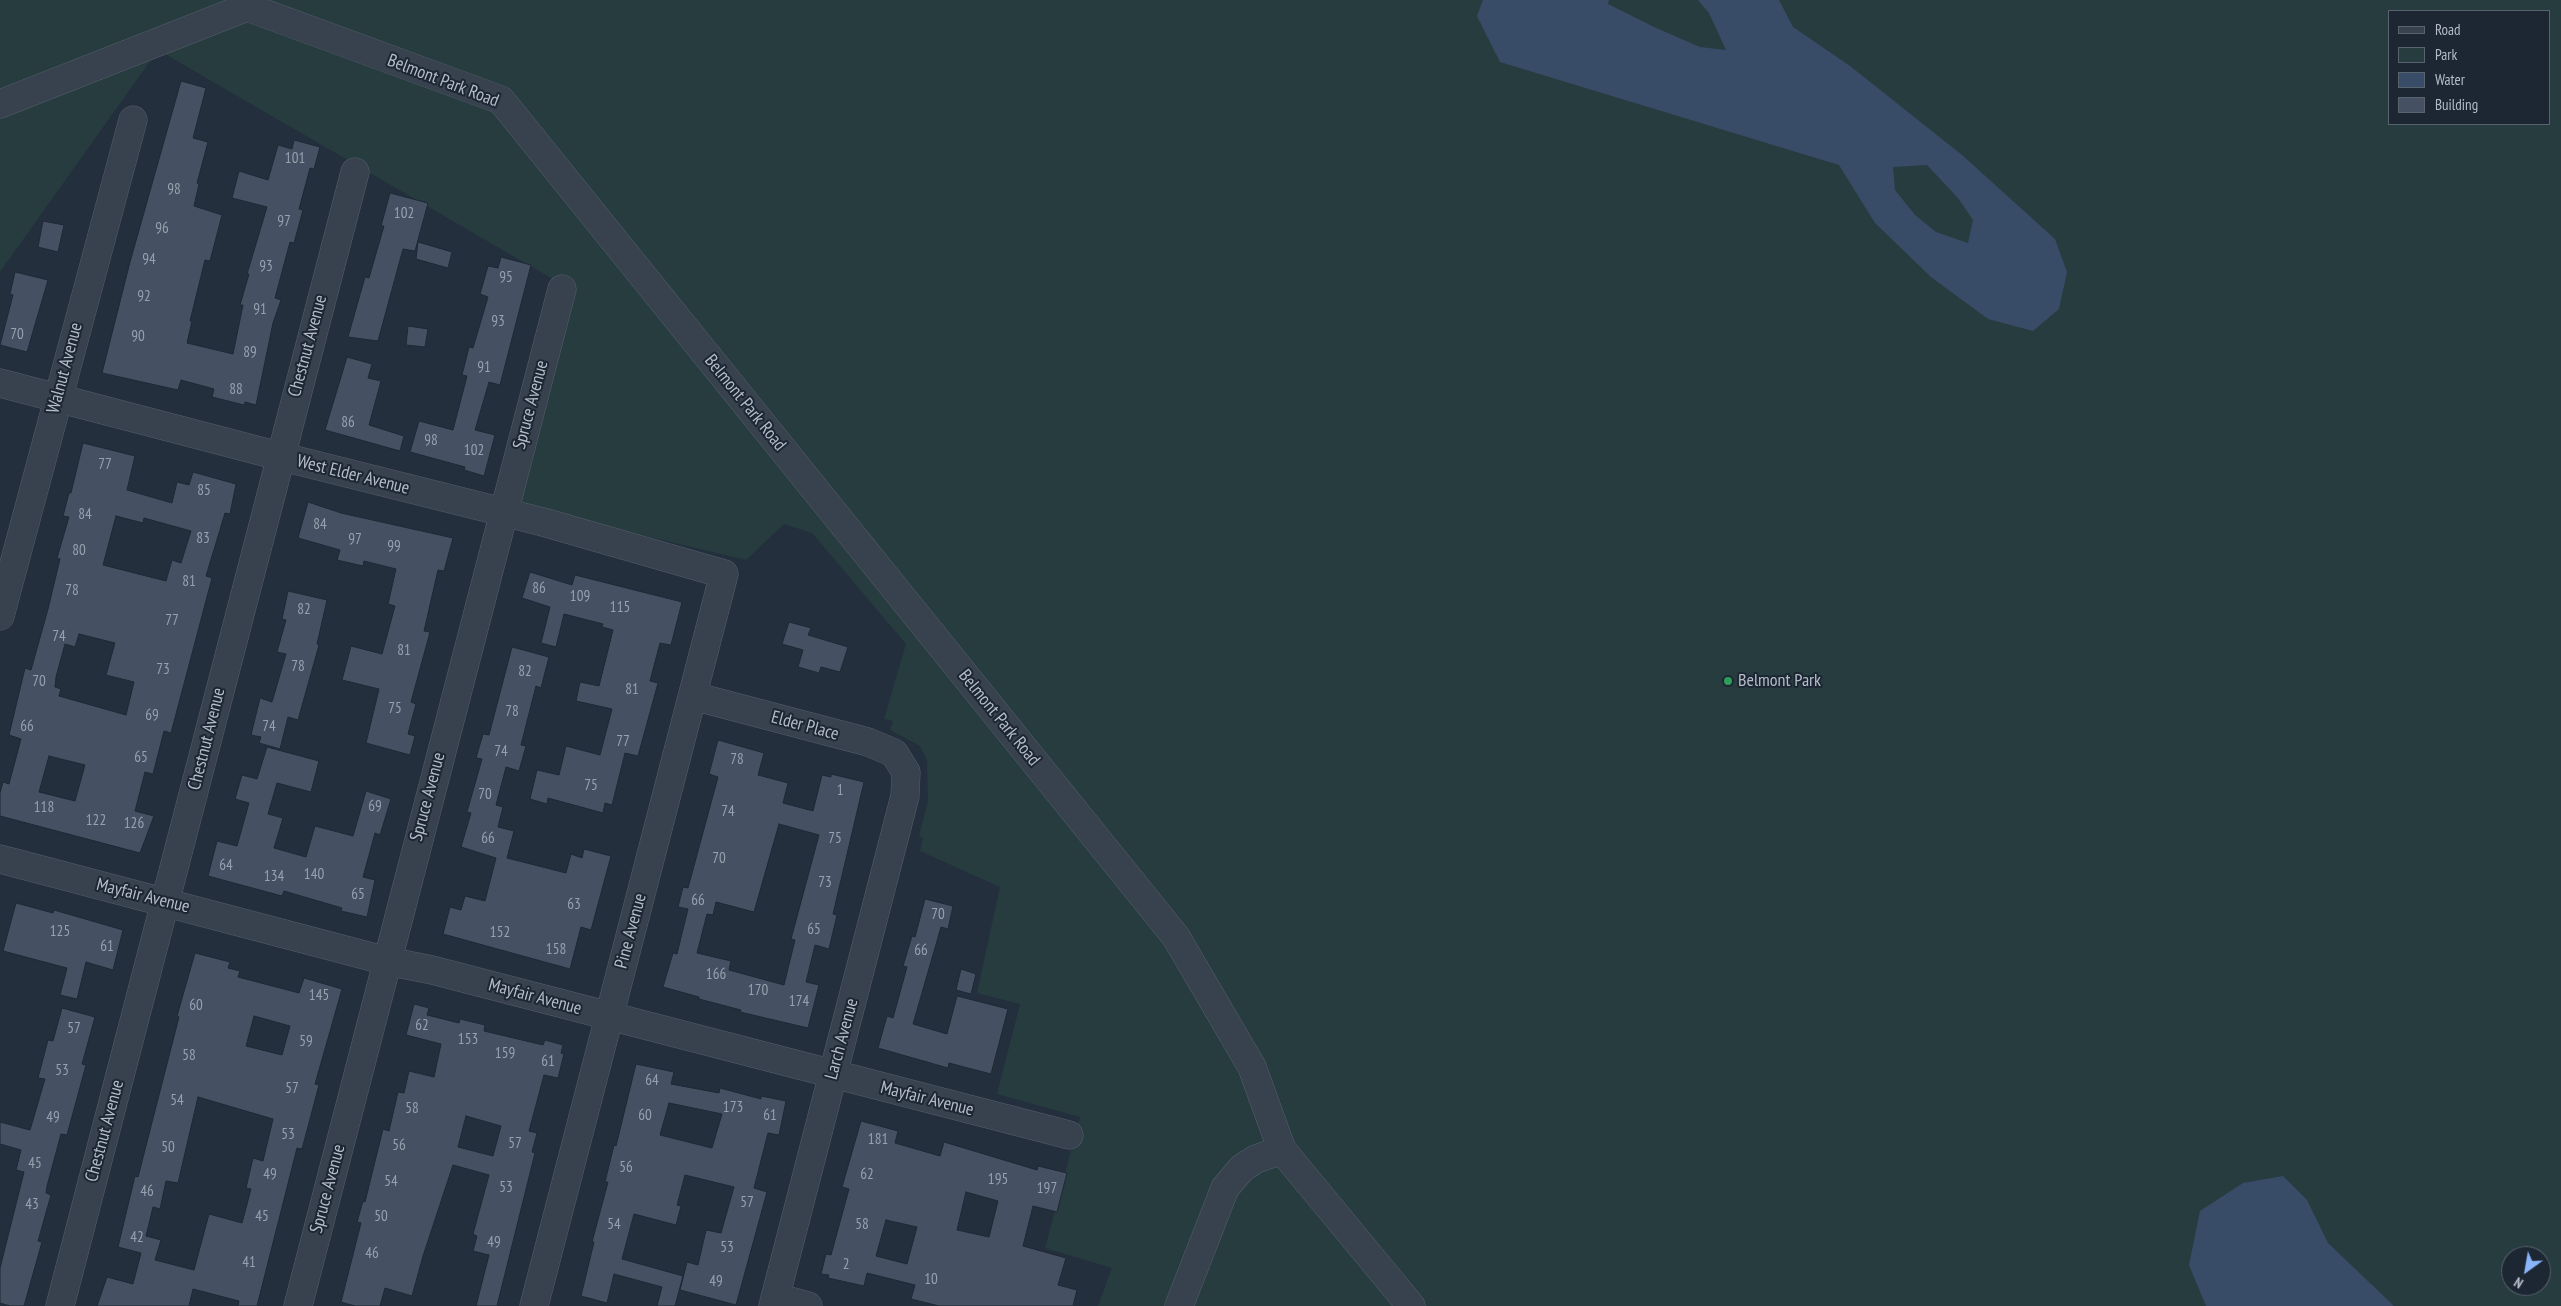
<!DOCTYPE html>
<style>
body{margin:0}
#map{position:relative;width:2561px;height:1306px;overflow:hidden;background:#242f3e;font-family:"PT Sans Narrow",sans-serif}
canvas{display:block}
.legend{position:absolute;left:2388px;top:10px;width:162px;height:115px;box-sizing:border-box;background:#1d2633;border:1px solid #59626f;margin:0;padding:6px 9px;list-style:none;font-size:15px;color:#b4bcc9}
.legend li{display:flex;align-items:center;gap:10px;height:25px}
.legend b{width:25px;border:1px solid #59626f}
.north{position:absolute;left:2501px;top:1246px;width:50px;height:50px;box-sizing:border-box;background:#1d2633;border:1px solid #59626f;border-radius:50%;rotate:212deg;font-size:14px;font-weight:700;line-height:20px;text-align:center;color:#b4bcc9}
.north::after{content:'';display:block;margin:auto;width:18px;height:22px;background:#8ab4f8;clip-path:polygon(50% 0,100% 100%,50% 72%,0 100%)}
</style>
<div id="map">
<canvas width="2561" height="1306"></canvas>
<ul class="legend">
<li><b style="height:6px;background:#38414e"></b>Road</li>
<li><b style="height:14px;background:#263c3f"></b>Park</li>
<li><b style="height:14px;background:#394c67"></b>Water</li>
<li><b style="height:14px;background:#455162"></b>Building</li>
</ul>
<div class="north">N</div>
</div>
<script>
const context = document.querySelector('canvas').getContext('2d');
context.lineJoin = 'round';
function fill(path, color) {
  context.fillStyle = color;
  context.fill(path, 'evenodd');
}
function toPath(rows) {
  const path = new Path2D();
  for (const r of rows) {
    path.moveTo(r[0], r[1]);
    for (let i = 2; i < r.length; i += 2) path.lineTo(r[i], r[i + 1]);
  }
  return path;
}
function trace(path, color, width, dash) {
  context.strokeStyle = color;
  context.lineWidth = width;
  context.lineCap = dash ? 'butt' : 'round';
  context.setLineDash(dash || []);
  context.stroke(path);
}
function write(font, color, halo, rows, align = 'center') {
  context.font = font + ' "PT Sans Narrow",sans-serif';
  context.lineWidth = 4;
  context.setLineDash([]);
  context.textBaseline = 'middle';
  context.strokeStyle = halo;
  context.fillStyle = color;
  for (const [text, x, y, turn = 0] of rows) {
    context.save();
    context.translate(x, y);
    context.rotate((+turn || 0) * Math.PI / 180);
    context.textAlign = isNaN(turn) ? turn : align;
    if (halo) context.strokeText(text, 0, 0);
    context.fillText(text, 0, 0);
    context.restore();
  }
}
fill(toPath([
 [0,0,2561,0,2561,1306,1098,1306,1112,1268,1045,1248,1080,1117,997,1094,1020,1004,977,993,1000,887,920,851,923,838,919,836,928,801,927,760,920,746,890,730,893,721,884,719,906,644,812,533,784,524,746,560,516,505,571,303,551,278,158,50,0,272],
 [2390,11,2550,11,2550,124,2390,124],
 [2511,1256,2541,1256,2541,1286,2511,1286]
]), '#263c3f');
fill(toPath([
 [1483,0,1609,0,1608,4,1654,27,1700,47,1726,50,1709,13,1698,0,1779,0,1793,27,1850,66,1962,155,2055,239,2067,272,2059,309,2033,331,1988,319,1931,277,1875,223,1839,165,1500,62,1477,16],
 [1927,165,1958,198,1973,220,1968,243,1936,232,1915,215,1895,190,1893,167],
 [2283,1176,2307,1200,2328,1243,2394,1306,2206,1306,2189,1265,2200,1211,2243,1183]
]), '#394c67');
const building = toPath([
 [181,81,206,88,193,138,208,142,197,183,199,184,194,206,222,215,210,261,205,260,190,321,192,321,187,343,233,354,243,305,240,305,249,274,247,274,267,207,232,198,239,171,268,180,278,145,292,149,294,140,320,147,314,169,310,168,299,209,303,210,294,243,290,242,275,298,281,300,273,323,256,405,245,402,244,405,212,397,214,389,181,380,178,390,102,373,130,262,181,81],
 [390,193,428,203,415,251,403,249,378,341,348,337,365,277,369,278,384,226,381,226,390,193],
 [43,221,64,225,58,252,38,247,43,221],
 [418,242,452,252,448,268,416,259,418,242],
 [501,257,531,265,500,385,489,382,475,430,495,435,484,476,464,470,465,467,410,452,419,421,453,430,467,376,462,375,469,347,473,348,488,297,480,294,488,266,498,268,501,257],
 [15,272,48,280,27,352,0,345,13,295,10,294,15,272],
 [408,326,428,329,425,347,406,345,408,326],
 [347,357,372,364,368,378,381,381,369,425,404,436,400,451,325,430,347,357],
 [83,443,135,456,127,490,172,503,177,482,189,485,193,472,236,484,230,514,225,513,206,576,212,578,171,733,164,731,153,774,145,772,135,811,154,816,140,853,0,816,0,793,3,782,9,784,21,739,9,735,25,668,31,670,48,609,60,559,57,558,69,517,63,516,69,493,71,493,83,443],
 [116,516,143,523,144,518,191,531,181,563,172,560,166,581,103,565,116,516],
 [79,634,115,643,106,675,134,682,126,715,59,696,61,689,55,687,56,677,65,644,75,647,79,634],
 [49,756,85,765,75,801,39,792,49,756],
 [308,502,341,513,453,538,444,571,438,570,424,631,430,632,411,702,416,704,408,734,415,736,410,755,366,743,379,689,342,680,351,646,382,654,395,606,388,604,396,569,364,561,363,566,337,560,340,550,298,538,308,502],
 [530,572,572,585,575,575,682,602,671,645,660,643,650,681,658,683,638,756,625,753,612,805,605,803,603,813,548,798,547,804,530,799,537,770,559,775,566,746,600,755,612,709,576,701,580,682,599,686,613,630,602,627,603,624,564,614,556,647,541,643,550,607,522,598,530,572],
 [288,591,327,600,317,644,319,645,298,720,288,717,280,749,259,743,261,737,251,735,260,698,272,702,286,654,277,652,286,620,282,619,288,591],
 [789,622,811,628,808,635,848,647,840,672,821,667,819,673,798,667,803,650,782,644,789,622],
 [512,647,549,657,541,688,536,686,521,745,526,746,519,771,506,767,496,805,503,807,498,827,514,831,507,858,566,873,571,854,582,858,584,849,611,856,591,930,581,927,570,969,443,934,450,907,461,910,465,896,485,901,496,858,461,847,471,813,467,812,482,759,476,758,483,734,489,735,512,647],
 [718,740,764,753,758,775,788,783,783,803,813,811,822,775,831,777,831,774,864,782,833,914,837,915,829,949,815,945,806,982,819,985,808,1028,740,1012,741,1010,699,999,699,997,663,987,673,953,677,954,688,909,678,907,683,887,688,888,718,777,709,774,718,740],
 [779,824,819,835,791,939,795,940,784,985,729,970,731,961,697,953,707,914,713,915,716,902,754,912,779,824],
 [267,747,319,761,311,792,277,783,268,814,283,818,274,848,306,857,315,826,353,836,366,791,391,799,380,835,375,833,363,877,375,880,367,917,341,911,342,908,284,891,282,896,208,876,217,841,237,846,249,803,235,799,242,775,257,779,267,747],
 [925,899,953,906,948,929,941,927,913,1024,947,1034,957,996,1008,1009,991,1074,949,1063,948,1068,878,1048,887,1016,893,1018,907,967,903,966,912,936,915,937,925,899],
 [16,903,53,913,54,910,123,930,113,970,86,962,77,999,60,995,67,968,3,951,16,903],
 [195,953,230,962,228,968,240,971,238,977,299,993,304,978,342,989,315,1084,319,1085,302,1149,297,1148,257,1306,238,1306,239,1301,193,1289,189,1306,97,1306,107,1277,133,1284,141,1253,118,1247,135,1176,138,1177,179,1017,177,1016,195,953],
 [254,1016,290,1026,282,1055,246,1046,254,1016],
 [198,1097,273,1119,263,1161,253,1158,246,1188,251,1189,242,1223,209,1214,194,1270,155,1260,161,1240,146,1236,153,1207,160,1209,166,1181,178,1183,198,1097],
 [961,969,976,974,971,994,956,990,961,969],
 [414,1004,429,1008,427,1015,459,1023,460,1019,485,1025,484,1031,543,1045,545,1040,563,1045,561,1053,564,1054,558,1078,544,1075,529,1131,537,1133,532,1152,535,1153,497,1306,476,1306,489,1255,473,1251,477,1236,473,1234,489,1175,453,1165,423,1256,412,1296,385,1288,380,1306,355,1306,341,1302,361,1223,357,1222,363,1201,365,1202,383,1129,389,1131,398,1092,404,1093,409,1071,434,1077,441,1044,406,1035,414,1004],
 [466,1116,501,1126,493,1156,458,1147,466,1116],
 [62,1008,95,1017,82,1064,86,1065,67,1135,61,1134,47,1186,46,1193,51,1195,38,1241,42,1242,24,1306,10,1306,0,1303,0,1268,24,1172,16,1170,21,1150,0,1144,0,1122,30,1130,45,1079,38,1078,48,1040,53,1041,62,1008],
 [636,1064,674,1072,671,1084,719,1093,720,1088,761,1099,761,1096,786,1101,779,1135,768,1133,754,1188,767,1192,736,1305,680,1290,687,1262,698,1265,706,1230,721,1233,734,1187,685,1175,677,1205,681,1206,676,1225,634,1214,622,1259,683,1276,675,1306,657,1306,662,1287,614,1274,607,1303,581,1296,594,1242,592,1242,608,1182,605,1182,614,1145,616,1146,636,1064],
 [669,1103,722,1114,712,1148,660,1135,669,1103],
 [861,1121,898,1131,895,1143,940,1156,944,1142,1037,1170,1038,1166,1067,1173,1057,1212,1033,1206,1023,1246,1066,1258,1058,1285,1077,1290,1073,1306,939,1306,911,1299,915,1285,867,1273,864,1286,828,1278,829,1275,821,1274,826,1254,831,1255,849,1189,842,1187,861,1121],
 [966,1192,998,1201,989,1237,957,1230,966,1192],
 [886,1220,917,1227,907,1264,876,1256,886,1220]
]);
fill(building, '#455162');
trace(building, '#1f2835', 1);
const minor = toPath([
 [0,104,247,7,501,100,1176,937,1252,1067,1282,1150,1411,1306],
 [0,383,279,456,543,522,724,574,534,1306],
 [0,616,133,120],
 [693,696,868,742,894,753,906,772,905,796,773,1306],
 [0,859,387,961,432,970,1069,1135],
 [775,1297,808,1306],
 [60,1306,355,172],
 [298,1306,562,289],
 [1179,1306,1225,1188,1242,1168,1256,1159,1282,1150]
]);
trace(minor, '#565f6c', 29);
trace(minor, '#38414e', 28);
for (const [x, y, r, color] of [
 [1728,681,5,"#2e9e5b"]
]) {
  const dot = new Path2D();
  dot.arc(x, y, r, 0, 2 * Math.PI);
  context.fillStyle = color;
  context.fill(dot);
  trace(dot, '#1d2633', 2);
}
write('15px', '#98a1af', null, [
 ["101",295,159],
 ["98",174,190],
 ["102",404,214],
 ["97",284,222],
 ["96",162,229],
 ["94",149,260],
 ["93",266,267],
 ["95",506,278],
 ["92",144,297],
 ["91",260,310],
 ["93",498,322],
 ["70",17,335],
 ["90",138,337],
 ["89",250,353],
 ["91",484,368],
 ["88",236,390],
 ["86",348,423],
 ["98",431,441],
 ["102",474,451],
 ["77",105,465],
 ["85",204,491],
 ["84",85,515],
 ["84",320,525],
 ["83",203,539],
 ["97",355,540],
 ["99",394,547],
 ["80",79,551],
 ["81",189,582],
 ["86",539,589],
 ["78",72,591],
 ["109",580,597],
 ["115",620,608],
 ["82",304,610],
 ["77",172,621],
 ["74",59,637],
 ["81",404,651],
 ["78",298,667],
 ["73",163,670],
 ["82",525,672],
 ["70",39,682],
 ["81",632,690],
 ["75",395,709],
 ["78",512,712],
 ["69",152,716],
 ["66",27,727],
 ["74",269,727],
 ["77",623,742],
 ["74",501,752],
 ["65",141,758],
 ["78",737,760],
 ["75",591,786],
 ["1",840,791],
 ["70",485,795],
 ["69",375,807],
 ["118",44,808],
 ["74",728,812],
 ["122",96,821],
 ["126",134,824],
 ["66",488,839],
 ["75",835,839],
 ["70",719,859],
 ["64",226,866],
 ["140",314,875],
 ["134",274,877],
 ["73",825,883],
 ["65",358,895],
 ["66",698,901],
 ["63",574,905],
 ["70",938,915],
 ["65",814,930],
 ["125",60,932],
 ["152",500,933],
 ["61",107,947],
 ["158",556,950],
 ["66",921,951],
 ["166",716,975],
 ["170",758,991],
 ["145",319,996],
 ["174",799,1002],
 ["60",196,1006],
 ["62",422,1026],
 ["57",74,1029],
 ["153",468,1040],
 ["59",306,1042],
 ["159",505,1054],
 ["58",189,1056],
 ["61",548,1062],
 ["53",62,1071],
 ["64",652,1081],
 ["57",292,1089],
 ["54",177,1101],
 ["173",733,1108],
 ["58",412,1109],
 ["60",645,1116],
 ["61",770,1116],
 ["49",53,1118],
 ["53",288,1135],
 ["181",878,1140],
 ["57",515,1144],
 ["56",399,1146],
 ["50",168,1148],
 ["45",35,1164],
 ["56",626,1168],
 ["49",270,1175],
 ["62",867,1175],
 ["195",998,1180],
 ["54",391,1182],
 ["53",506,1188],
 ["197",1047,1189],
 ["46",147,1192],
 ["57",747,1203],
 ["43",32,1205],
 ["45",262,1217],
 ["50",381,1217],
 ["54",614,1225],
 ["58",862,1225],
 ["42",137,1238],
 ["49",494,1243],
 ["53",727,1248],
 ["46",372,1254],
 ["41",249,1263],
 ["2",846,1265],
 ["10",931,1280],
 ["49",716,1282]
]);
write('18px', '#b4bcc9', '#1d2633', [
 ["Belmont Park Road",443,81,21],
 ["Chestnut Avenue",308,346,-75],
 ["Walnut Avenue",65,368,-75],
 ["Belmont Park Road",745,403,51],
 ["Spruce Avenue",531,405,-75],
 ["West Elder Avenue",353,475,14],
 ["Belmont Park Road",999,718,51],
 ["Elder Place",805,726,15],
 ["Chestnut Avenue",207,739,-76],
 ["Spruce Avenue",428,797,-75],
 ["Mayfair Avenue",143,896,14],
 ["Pine Avenue",631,931,-75],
 ["Mayfair Avenue",535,997,15],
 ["Larch Avenue",842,1039,-75],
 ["Mayfair Avenue",927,1099,14],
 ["Chestnut Avenue",105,1131,-75],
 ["Spruce Avenue",328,1189,-75]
]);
write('18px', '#b4bcc9', '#1d2633', [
 ["Belmont Park",1738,681]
], 'left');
</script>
